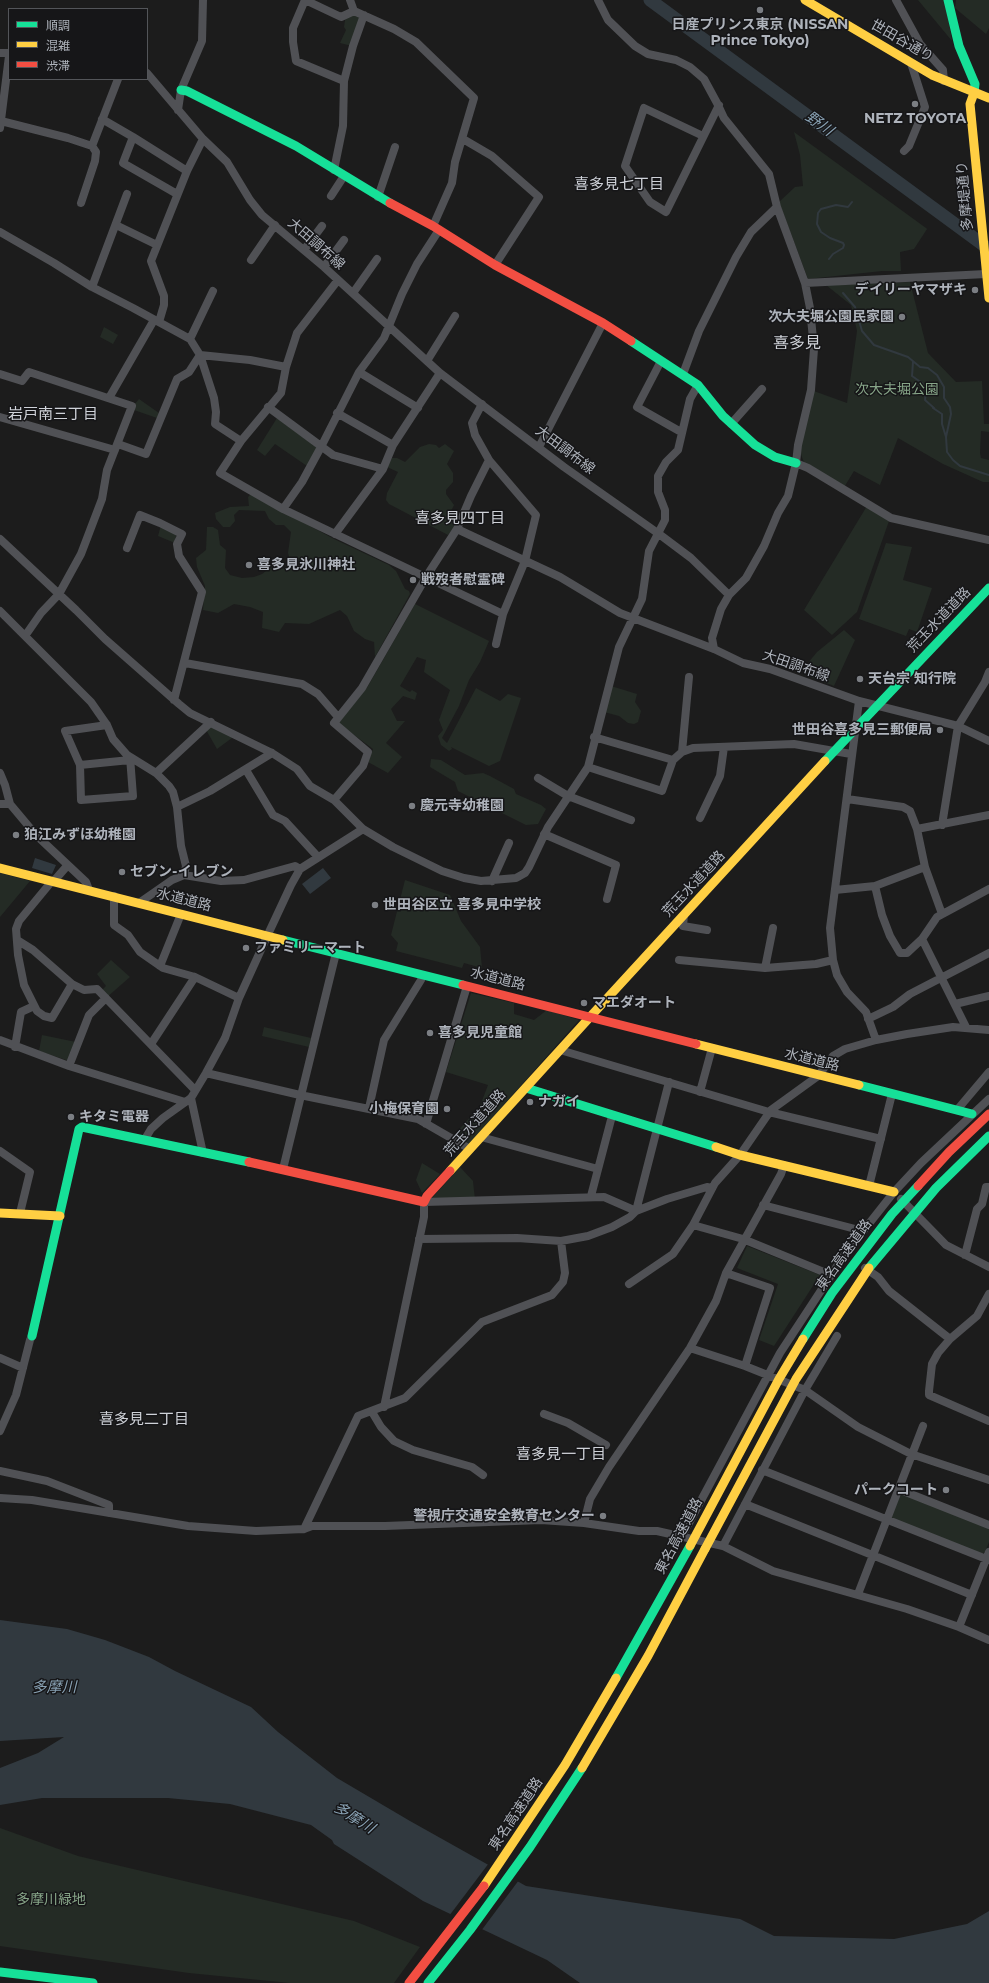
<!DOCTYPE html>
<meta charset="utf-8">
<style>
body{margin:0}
#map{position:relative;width:989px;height:1983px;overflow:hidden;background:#1c1c1c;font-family:Montserrat,"Noto Sans JP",sans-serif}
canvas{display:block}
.legend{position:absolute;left:8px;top:8px;width:140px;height:72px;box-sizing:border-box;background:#161618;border:1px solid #535559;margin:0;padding:5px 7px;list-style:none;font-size:12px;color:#aeb3bb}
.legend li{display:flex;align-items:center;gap:8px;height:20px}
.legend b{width:20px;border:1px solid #535559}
</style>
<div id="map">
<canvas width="989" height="1983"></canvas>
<ul class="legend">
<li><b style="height:5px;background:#16e098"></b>順調</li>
<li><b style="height:5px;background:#ffcf43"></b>混雑</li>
<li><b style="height:5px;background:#f24e42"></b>渋滞</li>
</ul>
</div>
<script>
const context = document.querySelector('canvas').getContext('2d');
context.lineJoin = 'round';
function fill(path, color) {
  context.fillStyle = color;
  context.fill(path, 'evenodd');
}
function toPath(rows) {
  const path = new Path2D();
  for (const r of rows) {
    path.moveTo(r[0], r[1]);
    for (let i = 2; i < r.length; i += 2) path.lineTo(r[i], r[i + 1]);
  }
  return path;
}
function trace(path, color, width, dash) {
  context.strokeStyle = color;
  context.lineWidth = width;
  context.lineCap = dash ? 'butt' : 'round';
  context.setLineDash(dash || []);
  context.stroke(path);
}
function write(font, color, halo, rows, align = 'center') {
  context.font = font + ' Montserrat,"Noto Sans JP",sans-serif';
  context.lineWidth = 3;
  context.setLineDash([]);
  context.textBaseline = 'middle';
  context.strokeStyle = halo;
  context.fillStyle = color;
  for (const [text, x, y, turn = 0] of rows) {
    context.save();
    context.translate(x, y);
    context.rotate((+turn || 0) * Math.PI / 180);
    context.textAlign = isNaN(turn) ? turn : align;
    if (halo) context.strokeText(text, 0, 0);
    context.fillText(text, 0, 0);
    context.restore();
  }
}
fill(toPath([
 [918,0,945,0,952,41],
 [956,0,989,0,989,28,986,34,955,8],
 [352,12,361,18,352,46,340,43,346,30,344,27,346,14],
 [794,132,926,228,927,229,914,249,900,252,901,271,882,271,808,279,779,202,795,187,803,186,800,155],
 [910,282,928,353,956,382,982,381,984,424,989,424,989,432,981,431,980,453,981,458,989,460,989,482,983,482,943,464,898,438,880,485,854,471,843,489,808,468,803,460,798,445,811,390,847,403,857,331,851,305,826,285],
 [104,327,118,335,113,344,100,337],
 [139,399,159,413,157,418,134,410,134,405],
 [277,418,318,448,307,466,275,444,265,456,257,450],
 [429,444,436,445,439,448,445,444,454,451,447,464,453,473,453,482,446,490,446,494,454,505,450,513,457,517,454,528,448,535,389,504,386,500,387,493,398,472,387,467,392,458,397,458,405,462,420,447],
 [251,494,334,539,389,565,396,571,405,589,409,591,410,594,375,657,374,642,365,639,354,631,347,616,340,610,309,624,285,623,279,632,262,628,263,612,250,607,234,604,218,613,203,610,205,586,197,567,196,558,206,550,207,527,213,527,218,530,220,545,226,550,225,568,230,575,242,578,254,577,262,574,274,565,283,569,291,563,288,553,291,532,284,525,276,525,269,519,265,511,239,510,234,515,235,521,230,527,223,527,216,519,215,513,230,507,249,506,248,497],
 [867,506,889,521,857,612,832,635,804,610],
 [161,525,175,532,176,536,175,543,158,536],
 [886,543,912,547,903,580,932,588,917,632,909,629,906,636,859,619],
 [415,604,489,641,480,662,469,680,459,706,442,738,447,743,476,688,500,701,508,694,521,698,500,761,489,766,451,747,452,749,449,751,441,745,438,736,443,730,439,720,450,690,424,672,426,660,417,657,400,686,410,692,412,690,417,693,415,700,403,696,391,709,397,721,405,721,386,743,402,757,388,773,368,762,373,749,338,723,368,686],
 [844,630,855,640,834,686,803,674,808,663,817,652],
 [611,686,637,694,635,702,641,711,638,722,634,724,628,723,619,716,604,712],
 [211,722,236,735,217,749,205,728],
 [431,759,441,760,465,775,483,773,490,776,514,789,516,794,541,805,546,809,538,824,526,825,458,791,455,782,430,767],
 [0,873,30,881,0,917],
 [405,880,450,895,461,921,480,947,482,968,464,963,462,968,396,951,398,943,391,935],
 [111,960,130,977,106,998,100,992,106,986,97,974],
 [471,993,514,1003,514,1014,534,1020,547,1010,579,1020,469,1144,455,1134,480,1106,488,1085,446,1072],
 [264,1027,311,1038,309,1047,262,1036],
 [42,1035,76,1042,69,1061,39,1051],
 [422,1163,440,1174,422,1193,416,1180],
 [460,1167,473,1181,475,1200,431,1199],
 [747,1246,820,1275,774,1346,759,1340,778,1284,737,1268],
 [902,1494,989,1528,989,1542,985,1552,981,1554,892,1519,891,1514,899,1496],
 [0,1828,78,1856,354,1921,420,1947,394,1983,290,1983,189,1973,0,1946]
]), '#242b25');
fill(toPath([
 [35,858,56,865,52,874,32,868],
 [323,868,331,878,310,894,302,884],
 [0,1620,67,1629,105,1640,149,1657,175,1671,251,1707,278,1732,337,1778,410,1821,526,1886,740,1919,774,1936,894,1939,967,1924,989,1911,989,1983,580,1983,547,1960,423,1901,334,1844,332,1840,311,1825,230,1804,168,1798,42,1798,0,1805,0,1768,38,1753,64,1737,0,1741]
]), '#31393f');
fill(toPath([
 [489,1863,519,1880,481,1931,449,1916]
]), '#1c1c1c');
trace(toPath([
 [829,259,833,254,843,248,844,245,843,243,830,238,821,232,817,224,818,213,821,209,836,205,848,207,852,202],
 [843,293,855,307,862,331,874,345,908,357,920,367,928,368,937,375,944,387,944,398,950,407,951,414,946,437],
 [913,362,912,376,922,383,926,391,925,400,934,408],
 [933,408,942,414,942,424,946,437,947,452,953,460,960,466,989,475]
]), '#31393f', 2);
trace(toPath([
 [650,0,989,249]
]), '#31393f', 13);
trace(toPath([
 [305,0,293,28,293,42,296,61,344,81],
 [305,0,341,17,354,11],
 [350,0,354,11,394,29,416,42,474,98,455,162,452,183,433,226],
 [598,0,608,20,635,46,648,54,676,60,690,67,704,79,717,103,724,118,769,174,777,207,805,283,810,308,814,349,811,390,798,445,796,463,788,496,778,513,764,546,746,578,729,595,721,609,712,638,714,649],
 [896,0,920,44,943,70,944,81],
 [0,53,9,53],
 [147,73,203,139,227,162,250,200,262,215,324,267,440,373,564,467,659,534,691,558,729,595],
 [178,110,181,90,202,41,203,0],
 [102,119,133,137,187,171],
 [1,121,68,138,92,146,96,152,95,161,81,203],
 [0,128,9,56],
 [703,136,644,108,625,166,650,202,666,212,719,105],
 [133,137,123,163,177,194],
 [463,139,492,156,539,197,495,265],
 [92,146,118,79],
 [904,151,909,146,925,107,911,63],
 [334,170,343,126,344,81,353,46,364,15],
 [331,196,344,176],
 [378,197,395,147],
 [116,225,157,245],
 [0,232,54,263,92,287,133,308,190,339,200,355,214,398,216,412,215,424,241,441],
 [304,250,322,226],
 [251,260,275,225],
 [324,267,344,240],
 [338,280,297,333,286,367,281,393,241,441,220,473,283,509,503,614],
 [805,283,986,274],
 [92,287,127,194],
 [353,293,377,259],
 [159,322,164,305,164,296,151,261,187,171,203,139],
 [190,339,213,291],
 [427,361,455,316],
 [661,361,637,407,681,432],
 [359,372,418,408],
 [0,374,22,381,29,372,132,406,107,470,102,499,81,554,59,594,41,613,25,636],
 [683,374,699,331,736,257,751,232,777,207],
 [109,398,154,320],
 [482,404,472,423,475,435,489,460,536,515,525,561,503,614,496,644],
 [268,407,333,455,383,469],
 [337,413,393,445],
 [0,417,115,450],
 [731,424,762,389],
 [118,444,146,454,177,379,189,372,200,355,250,360,286,367],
 [539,447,603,323],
 [796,463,808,468,891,518,989,540],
 [283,509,302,482,321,447,359,372,384,338,402,294,417,264,439,230],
 [457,529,560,577,620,613,714,649,743,663,770,669,859,701,958,726,989,741],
 [335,534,383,469,393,445,440,373],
 [0,539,76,610,105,639,179,704,190,713,272,753,297,769,310,786,334,800,363,829,393,847,442,871,464,878,481,881,516,878,525,873,529,867,548,827,588,767,619,647,642,599,649,551,665,520,665,510,658,492,658,476,666,462,678,450,690,399,698,385],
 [127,548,140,515,160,523,182,534,177,544,179,556,202,592,174,700],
 [0,611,91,702,107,725,113,739,127,755,156,773,169,786,173,792,177,807,181,846,186,866,184,875],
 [185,663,302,684,318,694,338,717],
 [859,701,830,928,833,960,837,975,847,992,866,1012,876,1040],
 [107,725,65,731,80,765,81,800,133,796,130,757],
 [594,737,673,760],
 [682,752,693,748,794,744,851,754],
 [80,765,130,760],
 [588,767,662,791,673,760,682,752,689,677],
 [246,770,273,815,285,821,318,857],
 [0,773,5,785,10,804,36,835,86,882,89,890],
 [156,773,211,722],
 [538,778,568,796,631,820],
 [847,799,903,807,910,811,917,829,925,867,942,914],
 [334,800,363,766,368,752,334,723,362,688,426,577,457,529,471,496,489,460],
 [0,804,10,804],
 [177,807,210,791,272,753],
 [700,818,720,776,724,747],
 [942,825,958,726,985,682,989,672],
 [917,829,989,815],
 [544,834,616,865,607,899],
 [52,881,19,921,16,929,18,955,24,985,37,1011,44,1016,52,1018,72,984],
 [492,881,509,843],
 [53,882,67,866],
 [875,886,882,915,890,936,900,953,907,953,922,939,937,917,989,889],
 [835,890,875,886,925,867],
 [114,896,114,925,128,935,140,952,163,968,195,977,239,998],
 [139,903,172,880,184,875,221,881,244,880,295,866,300,869],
 [684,915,683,926,707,930],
 [922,939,966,1027],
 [17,940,33,950,72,984,84,990,97,989,195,1090],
 [679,960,765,968,773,928],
 [160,966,181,914],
 [765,968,816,964,833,960],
 [955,1004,989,996],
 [868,1019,893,1007,910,994,989,953],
 [0,1040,69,1066,185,1102],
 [151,1044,195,977],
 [15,1047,21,1012,34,1006],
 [560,1050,769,1112,881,1139],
 [69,1066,89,1015,106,998],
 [206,1073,300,1095,418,1119,470,1149],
 [700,1092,712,1048],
 [191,1098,203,1153],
 [369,1108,384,1040,421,980,422,975],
 [957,1110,989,1072],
 [426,1124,467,986],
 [481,1137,598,1169],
 [145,1139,151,1129,163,1118,191,1098,206,1073,225,1038,239,998,270,930,291,885,300,869,363,829],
 [0,1151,30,1172,20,1213],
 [283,1169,336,953],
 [869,1186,892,1094],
 [591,1196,612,1116],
 [901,1199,946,1245,989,1267],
 [763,1205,863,1231],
 [693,1225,743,1239,831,1275],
 [419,1239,517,1238,561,1241,588,1236,612,1227,630,1217,636,1211,667,1199,707,1187,712,1188],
 [965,1255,977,1209,982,1204,986,1187,989,1187],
 [865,1268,878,1277,889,1291,950,1339],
 [726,1273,770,1288,745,1366],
 [629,1284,673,1254,693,1225,715,1183,740,1155,771,1110,818,1076,833,1056,845,1049,876,1040,907,1034,953,1027,989,1030],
 [989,1294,977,1316,950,1339,938,1353,932,1364,929,1391,929,1395,989,1421],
 [690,1348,745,1366,805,1390,858,1427,911,1454,989,1480],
 [0,1358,23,1368],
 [384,1407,424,1217,424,1202,604,1197,636,1211,669,1082],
 [372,1412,381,1427,394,1441,413,1450,472,1467,483,1475],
 [544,1414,568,1423,606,1445],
 [0,1431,16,1395,30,1340,32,1336],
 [762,1470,989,1560],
 [0,1471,47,1481,109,1505,109,1513],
 [898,1489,989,1525],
 [0,1498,32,1500,188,1526,256,1531,304,1529,312,1526,385,1526,541,1520,584,1523,639,1531,657,1531,723,1546,773,1571,907,1609,959,1627,989,1640],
 [745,1504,972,1595],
 [584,1523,590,1499,609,1467,690,1348,716,1301,726,1273,781,1174,784,1165],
 [304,1529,358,1416,405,1398,482,1322,552,1295,563,1282,565,1273,561,1241],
 [682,1536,780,1353,845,1254,894,1192,921,1163,989,1099],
 [723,1546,805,1390,837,1336],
 [858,1594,923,1426],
 [959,1627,989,1552]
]), '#505155', 8);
trace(toPath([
 [948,0,959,46,975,84,974,93],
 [181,90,187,91,296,146,390,203],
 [631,341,698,385,723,416,755,445,775,457,796,463],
 [878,705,989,588],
 [825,761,878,705],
 [283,940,463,985],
 [859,1085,972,1114],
 [526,1088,716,1147],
 [32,1336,79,1129,82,1127,249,1162],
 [616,1678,690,1546],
 [0,1972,93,1983],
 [428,1983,470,1930,530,1847,582,1768]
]), '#16e098', 9);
trace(toPath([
 [805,0,932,75,989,98],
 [974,93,970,104,989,298],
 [0,868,283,940],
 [590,1017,825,761],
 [696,1044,859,1085],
 [716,1147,740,1155,894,1192],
 [450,1171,590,1017],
 [0,1213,60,1216],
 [582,1768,648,1656,705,1549],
 [484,1886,565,1765,616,1678]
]), '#ffcf43', 9);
trace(toPath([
 [390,203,433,226,495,265,603,323,631,341],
 [463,985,696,1044],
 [249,1162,424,1202,427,1196,450,1171],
 [409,1983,484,1886]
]), '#f24e42', 9);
trace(toPath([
 [869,1268,936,1188,989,1136],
 [803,1339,832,1293,892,1214,918,1186]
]), '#16e098', 9);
trace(toPath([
 [690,1546,779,1379,803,1339],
 [705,1549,796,1379,869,1268]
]), '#ffcf43', 9);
trace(toPath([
 [918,1186,949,1152,989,1114]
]), '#f24e42', 9);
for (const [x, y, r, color] of [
 [760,10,4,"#7b7e83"],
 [915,104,4,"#7b7e83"],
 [975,290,4,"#7b7e83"],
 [902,317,4,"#7b7e83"],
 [249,565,4,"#7b7e83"],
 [413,580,4,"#7b7e83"],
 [860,679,4,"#7b7e83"],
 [940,730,4,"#7b7e83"],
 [412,806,4,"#7b7e83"],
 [16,835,4,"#7b7e83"],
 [122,872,4,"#7b7e83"],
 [375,905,4,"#7b7e83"],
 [246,948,4,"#7b7e83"],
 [584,1003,4,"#7b7e83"],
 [430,1033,4,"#7b7e83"],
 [530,1102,4,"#7b7e83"],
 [447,1109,4,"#7b7e83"],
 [71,1117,4,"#7b7e83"],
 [946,1490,4,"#7b7e83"],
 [603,1516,4,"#7b7e83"]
]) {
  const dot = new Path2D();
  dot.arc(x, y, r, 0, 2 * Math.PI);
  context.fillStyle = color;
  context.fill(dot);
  trace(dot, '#161618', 1.5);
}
write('bold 14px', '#aeb3bb', '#161618', [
 ["日産プリンス東京 (NISSAN",760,25,"center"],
 ["Prince Tokyo)",760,41,"center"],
 ["NETZ TOYOTA",915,119,"center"],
 ["デイリーヤマザキ",967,290,"right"],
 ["次大夫堀公園民家園",894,317,"right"],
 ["喜多見氷川神社",257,565],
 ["戦歿者慰霊碑",421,580],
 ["天台宗 知行院",868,679],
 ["世田谷喜多見三郵便局",932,730,"right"],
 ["慶元寺幼稚園",420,806],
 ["狛江みずほ幼稚園",24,835],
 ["セブン-イレブン",130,872],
 ["世田谷区立 喜多見中学校",383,905],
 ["ファミリーマート",254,948],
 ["マエダオート",592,1003],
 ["喜多見児童館",438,1033],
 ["ナガイ",538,1102],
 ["小梅保育園",439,1109,"right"],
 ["キタミ電器",79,1117],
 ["パークコート",938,1490,"right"],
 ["警視庁交通安全教育センター",595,1516,"right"]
], 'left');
write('14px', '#aeb3bb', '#161618', [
 ["世田谷通り",902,41,30],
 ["多摩堤通り",965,196,-95],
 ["大田調布線",316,244,41],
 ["大田調布線",565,450,37],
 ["荒玉水道道路",939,620,-46],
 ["大田調布線",796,666,19],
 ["荒玉水道道路",694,884,-47],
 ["水道道路",184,900,14],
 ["水道道路",498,979,14],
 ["水道道路",812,1060,14],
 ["荒玉水道道路",475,1123,-48],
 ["東名高速道路",844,1255,-54],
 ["東名高速道路",679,1536,-62],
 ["東名高速道路",516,1814,-56]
]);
write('14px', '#87a588', '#161618', [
 ["次大夫堀公園",897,390],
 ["多摩川緑地",51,1900]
]);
write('italic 15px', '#88a1b3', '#161618', [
 ["野川",819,124,36],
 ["多摩川",54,1688],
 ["多摩川",354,1818,32]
]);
write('15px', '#cfd2d8', '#161618', [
 ["喜多見七丁目",619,185],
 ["岩戸南三丁目",53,415],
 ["喜多見四丁目",460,519],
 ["喜多見二丁目",144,1420],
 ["喜多見一丁目",561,1455]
]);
write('16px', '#cfd2d8', '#161618', [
 ["喜多見",797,343]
]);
</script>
